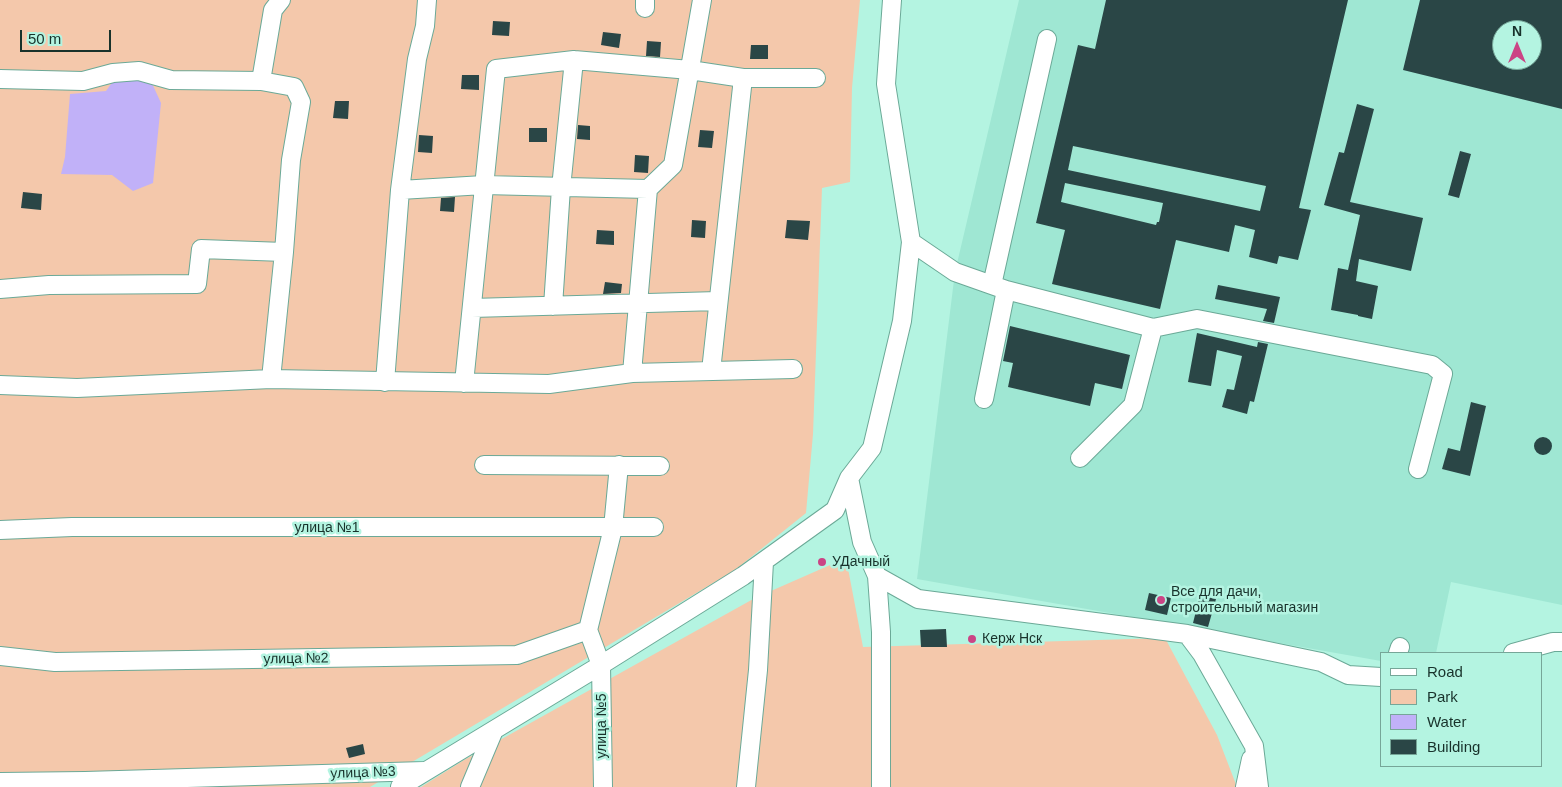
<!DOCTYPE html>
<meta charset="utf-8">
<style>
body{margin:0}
#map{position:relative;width:1562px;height:787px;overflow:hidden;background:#b4f4e1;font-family:Arial,sans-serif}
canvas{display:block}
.legend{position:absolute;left:1380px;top:652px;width:162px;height:115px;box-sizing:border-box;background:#b4f4e1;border:1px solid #76a698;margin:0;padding:6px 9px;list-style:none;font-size:15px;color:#18322b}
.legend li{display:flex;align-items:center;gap:10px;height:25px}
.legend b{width:25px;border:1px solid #76a698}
.north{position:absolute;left:1492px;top:20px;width:50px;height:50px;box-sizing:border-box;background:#b4f4e1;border:1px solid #76a698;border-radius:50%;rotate:0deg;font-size:14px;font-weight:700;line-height:20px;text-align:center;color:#18322b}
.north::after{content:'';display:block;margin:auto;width:18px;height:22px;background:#cb4485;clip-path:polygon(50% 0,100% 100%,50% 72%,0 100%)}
.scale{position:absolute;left:20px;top:30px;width:91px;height:22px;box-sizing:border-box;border:2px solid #18322b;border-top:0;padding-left:6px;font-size:15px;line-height:18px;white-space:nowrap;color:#18322b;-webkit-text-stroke:4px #b4f4e1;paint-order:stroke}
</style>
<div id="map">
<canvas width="1562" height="787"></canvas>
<ul class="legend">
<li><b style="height:6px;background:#fff"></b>Road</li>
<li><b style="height:14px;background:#f4c8ab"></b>Park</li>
<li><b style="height:14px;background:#c1b1f8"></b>Water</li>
<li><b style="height:14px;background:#2a4646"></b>Building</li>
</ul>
<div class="north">N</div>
<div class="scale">50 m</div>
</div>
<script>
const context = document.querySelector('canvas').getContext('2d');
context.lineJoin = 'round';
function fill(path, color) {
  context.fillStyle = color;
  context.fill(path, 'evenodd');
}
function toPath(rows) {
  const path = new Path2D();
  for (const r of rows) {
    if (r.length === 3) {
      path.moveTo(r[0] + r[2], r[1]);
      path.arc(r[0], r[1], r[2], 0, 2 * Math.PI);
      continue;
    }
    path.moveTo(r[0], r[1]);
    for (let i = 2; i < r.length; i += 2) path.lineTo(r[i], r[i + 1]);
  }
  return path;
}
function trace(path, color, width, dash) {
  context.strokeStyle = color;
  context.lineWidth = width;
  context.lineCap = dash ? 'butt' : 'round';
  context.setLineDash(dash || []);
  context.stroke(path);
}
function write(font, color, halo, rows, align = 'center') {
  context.font = font + ' Arial,sans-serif';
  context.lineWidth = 5;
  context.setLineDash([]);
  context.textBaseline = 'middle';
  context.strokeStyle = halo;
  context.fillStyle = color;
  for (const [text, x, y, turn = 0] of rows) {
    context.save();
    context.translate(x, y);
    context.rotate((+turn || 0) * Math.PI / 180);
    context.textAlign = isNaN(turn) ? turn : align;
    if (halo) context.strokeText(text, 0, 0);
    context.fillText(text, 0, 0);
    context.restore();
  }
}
fill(toPath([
 [1019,0,1562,0,1562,605,1451,582,1436,653,1381,653,1381,661,917,579,955,272],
 [1502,30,1532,30,1532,60,1502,60]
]), '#9fe7d3');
fill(toPath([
 [0,0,860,0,852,88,850,182,822,188,813,434,806,513,735,570,370,787,0,787],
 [846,558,863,647,1165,638,1217,735,1237,787,421,787,464,760,755,598]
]), '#f4c8ab');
fill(toPath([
 [116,77,150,79,161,103,153,183,133,191,112,175,61,174,65,157,70,94,106,91]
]), '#c1b1f8');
fill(toPath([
 [1106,0,1348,0,1299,208,1311,210,1298,260,1279,256,1277,264,1249,257,1255,230,1235,225,1229,252,1176,240,1160,309,1052,284,1065,230,1036,223,1078,45,1095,49],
 [1073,146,1266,186,1260,211,1068,170],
 [1065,183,1163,203,1159,222,1157,222,1156,225,1061,202],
 [1420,0,1562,0,1562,109,1403,70],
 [1502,30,1532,30,1532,60,1502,60],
 [493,21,510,22,509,36,492,35],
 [603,32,621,34,619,48,601,45],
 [647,41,661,42,660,57,646,56],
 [751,45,768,45,768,59,750,59],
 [462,75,479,75,479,90,461,89],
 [335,101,349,101,348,119,333,118],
 [1357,104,1374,109,1350,202,1423,218,1411,271,1359,259,1356,281,1378,286,1372,319,1358,316,1358,315,1331,310,1338,268,1348,270,1360,215,1324,205,1339,152,1344,153],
 [578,125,590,126,590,140,577,139],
 [529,128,547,128,547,142,529,142],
 [700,130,714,131,712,148,698,147],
 [419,135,433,136,432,153,418,152],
 [1460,151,1471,154,1459,198,1448,195],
 [635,155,649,156,648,173,634,172],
 [23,192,42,194,41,210,21,208],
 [455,197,454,212,440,211,441,198],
 [692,220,706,221,705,238,691,237],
 [787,220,810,221,808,240,785,238],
 [597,230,614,231,614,245,596,244],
 [605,282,622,284,621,293,603,294],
 [1218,285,1280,297,1274,323,1263,321,1267,309,1215,299],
 [1010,326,1130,355,1122,389,1095,383,1090,406,1008,387,1013,363,1003,361],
 [1197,333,1257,347,1258,342,1268,344,1254,402,1250,401,1247,414,1222,407,1227,389,1234,390,1242,356,1217,350,1211,386,1188,382],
 [1471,402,1486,406,1470,476,1442,469,1448,448,1460,451],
 [1543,446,9],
 [1149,593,1171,598,1167,615,1145,610],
 [1200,595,1216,599,1208,627,1193,623],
 [946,629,947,647,921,647,920,630],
 [363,744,365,754,349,758,346,748]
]), '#2a4646');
const minor = toPath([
 [645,8,645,0],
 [0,79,83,81,113,73,139,71,171,80,261,81],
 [400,190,484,185,648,189],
 [911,242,955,272,1006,290,1153,328,1197,319,1432,365,1443,374,1418,469],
 [992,285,1047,39],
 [0,289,49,285,197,284,201,249,284,252],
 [553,306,561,188,574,60],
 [472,308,718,301],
 [711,371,743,78],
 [632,373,648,189,673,165,702,0],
 [271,379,284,252,291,160,301,102,294,87,261,81,273,10,281,0],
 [385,382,400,190,417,59,425,26,427,0],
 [464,383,496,69,574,60,690,70,743,78,816,78],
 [0,385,77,388,271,379,549,384,632,373,793,369],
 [984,399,1006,290],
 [1080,458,1133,405,1153,328],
 [484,465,660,466],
 [849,478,862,542,877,576,918,599,1187,634,1202,654,1254,746,1259,787],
 [0,530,72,527,654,527],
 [877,576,881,632,881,787],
 [1187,634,1321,662,1348,675,1381,677],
 [1398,653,1400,647],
 [1513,653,1553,642,1562,642],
 [0,656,55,662,517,655,588,630],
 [0,782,85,781,424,771],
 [400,787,601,665,743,576,835,510,849,478,872,448,902,321,911,242,886,84,892,0],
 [470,787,494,730],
 [603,787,601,665,588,630,613,528,619,465],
 [746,787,758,670,764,562],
 [1245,787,1251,759]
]);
trace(minor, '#6ba997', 20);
trace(minor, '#fff', 18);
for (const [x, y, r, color] of [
 [822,562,5,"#cb4485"],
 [1161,600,5,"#cb4485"],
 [972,639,5,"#cb4485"]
]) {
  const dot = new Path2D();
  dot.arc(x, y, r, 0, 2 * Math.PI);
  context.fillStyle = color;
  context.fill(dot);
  trace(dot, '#b4f4e1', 2);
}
write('14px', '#18322b', '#b4f4e1', [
 ["улица №1",327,528],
 ["улица №2",296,659,-1],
 ["улица №5",602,726,-90],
 ["улица №3",363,773,-2]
]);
write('14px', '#18322b', '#b4f4e1', [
 ["УДачный",832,562],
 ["Все для дачи,",1171,592],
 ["строительный магазин",1171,608],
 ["Керж Нск",982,639]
], 'left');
</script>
